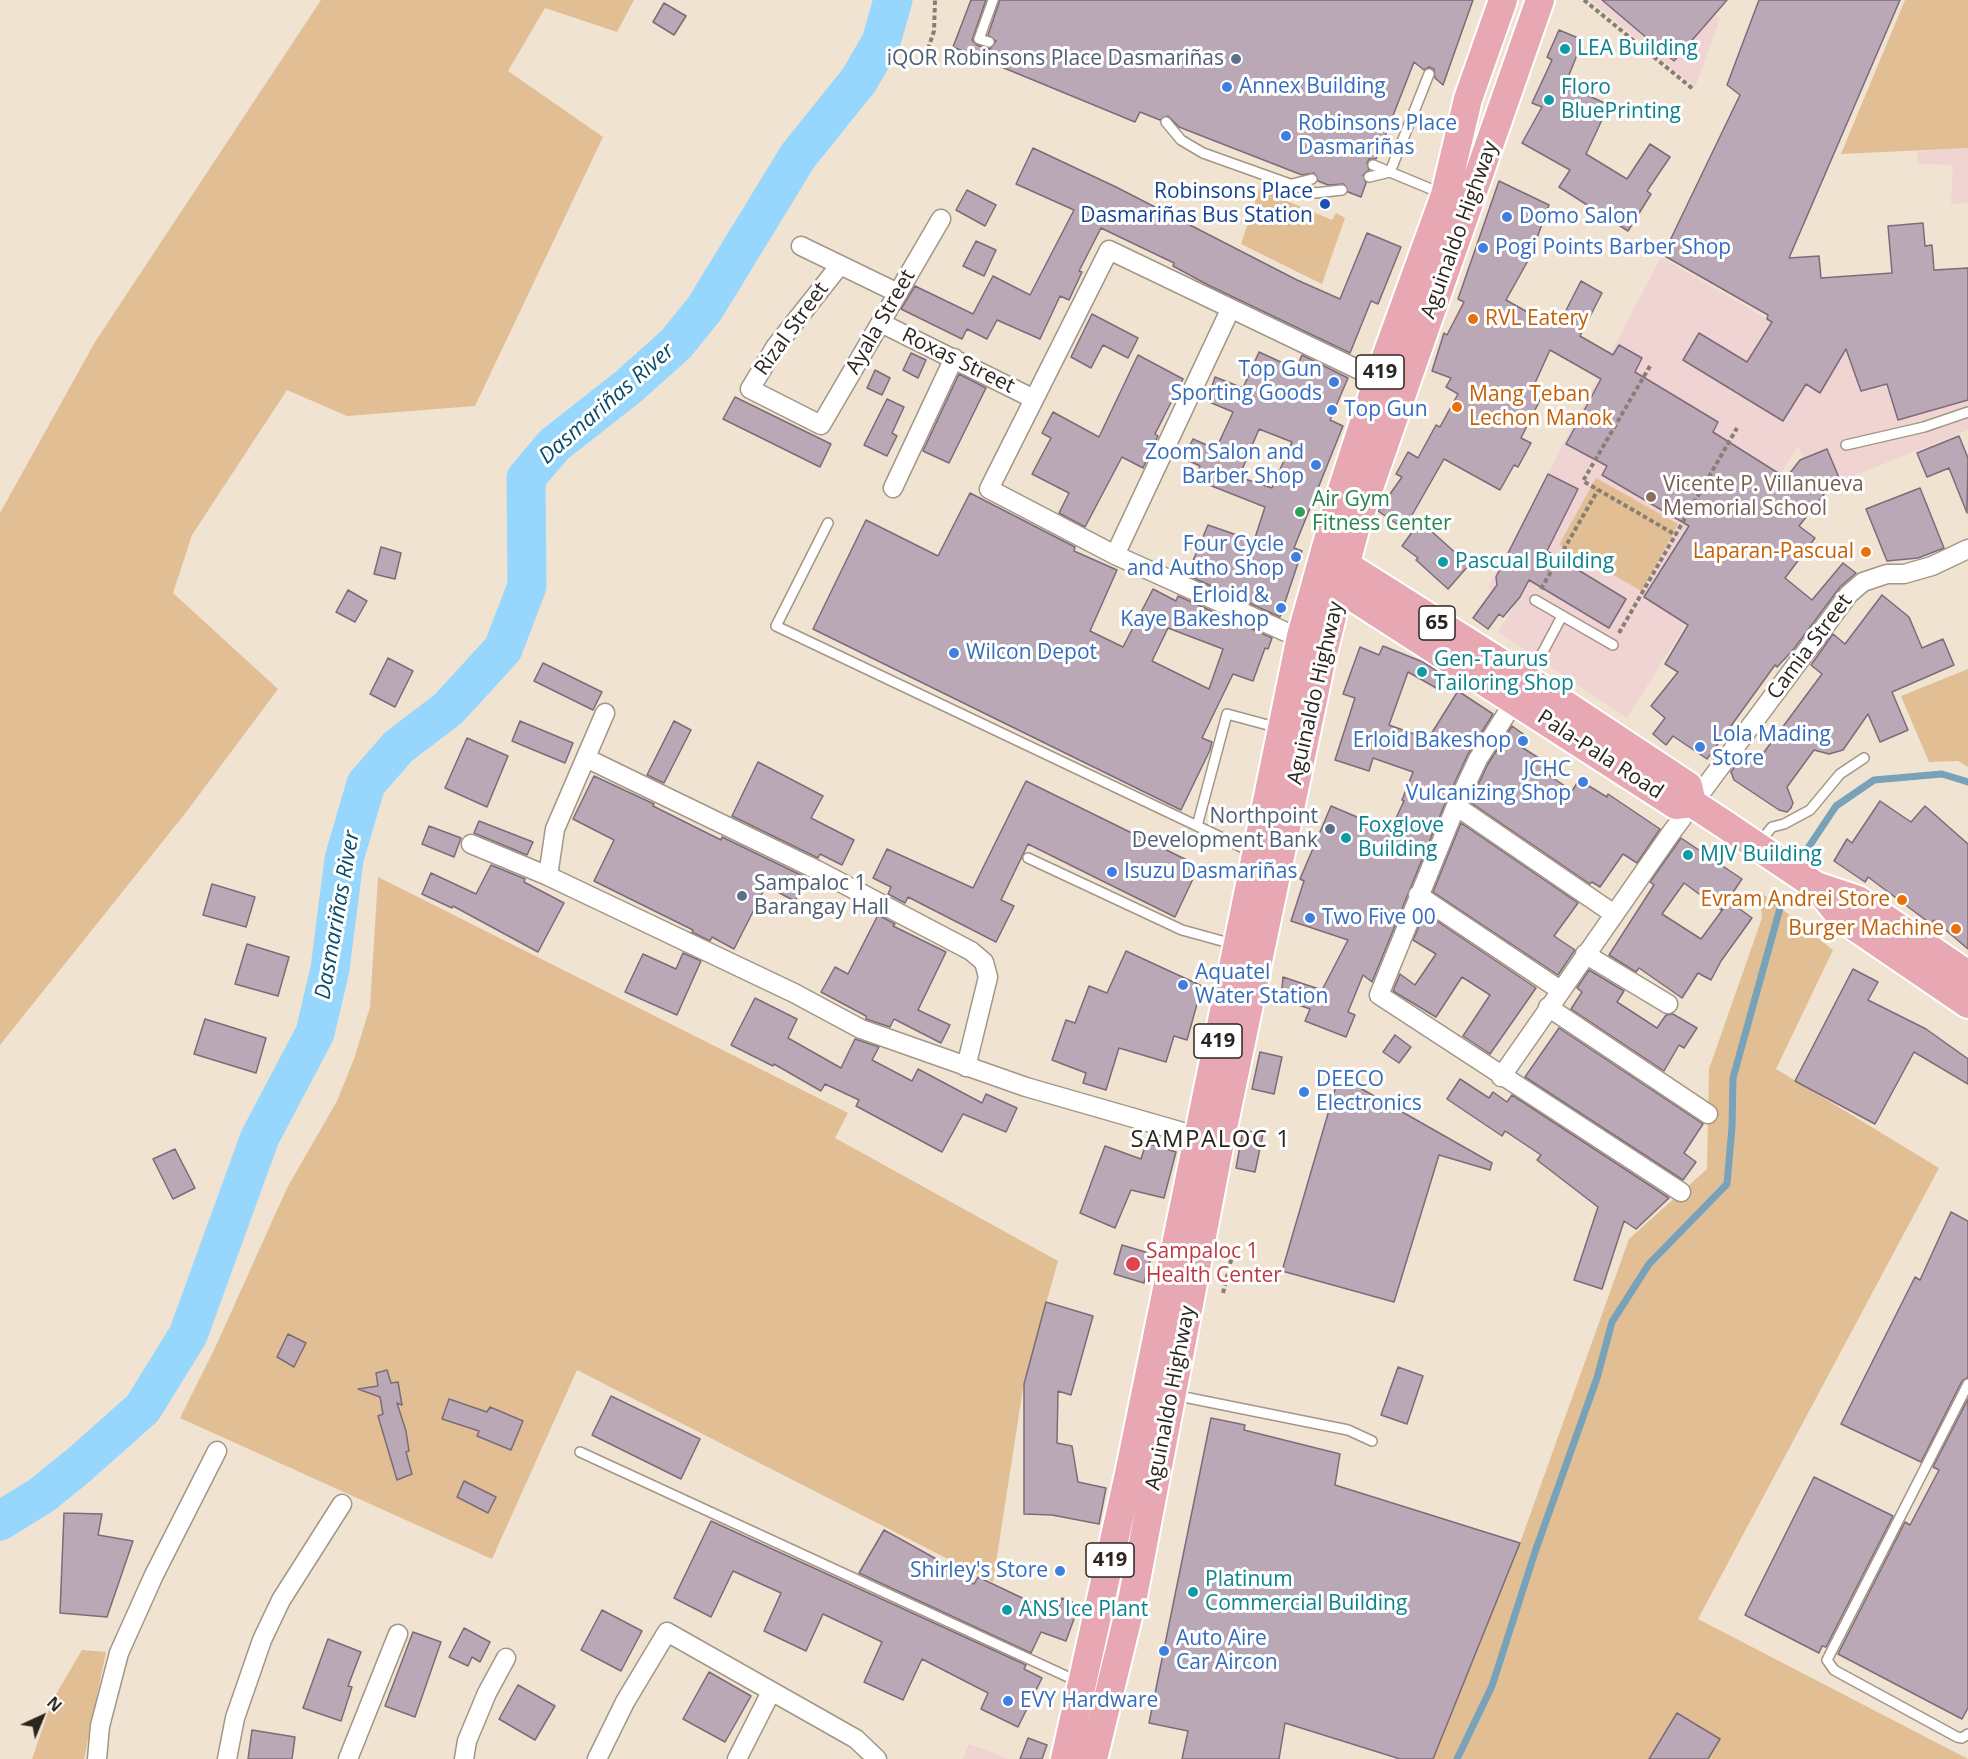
<!DOCTYPE html>
<meta charset="utf-8">
<style>
body{margin:0}
#map{position:relative;width:1968px;height:1759px;overflow:hidden;background:#f1e3d1;font-family:"Open Sans",sans-serif}
canvas{display:block}
.north{position:absolute;left:12px;top:1687px;width:60px;height:60px;-webkit-text-stroke:4px #fff;paint-order:stroke;rotate:44deg;font-size:16px;font-weight:700;line-height:24px;text-align:center;color:#2b251f}
.north::after{content:'';display:block;margin:auto;width:21px;height:27px;background:#2b251f;clip-path:polygon(50% 0,100% 100%,50% 72%,0 100%)}
</style>
<div id="map">
<canvas width="1968" height="1759"></canvas>
<div class="north">N</div>
</div>
<script>
const context = document.querySelector('canvas').getContext('2d');
context.lineJoin = 'round';
function fill(path, color) {
  context.fillStyle = color;
  context.fill(path, 'evenodd');
}
function toPath(rows) {
  const path = new Path2D();
  for (const r of rows) {
    path.moveTo(r[0], r[1]);
    for (let i = 2; i < r.length; i += 2) path.lineTo(r[i], r[i + 1]);
  }
  return path;
}
function trace(path, color, width, dash) {
  context.strokeStyle = color;
  context.lineWidth = width;
  context.lineCap = dash ? 'butt' : 'round';
  context.setLineDash(dash || []);
  context.stroke(path);
}
function write(font, color, halo, rows, align = 'center') {
  context.font = font + ' "Open Sans",sans-serif';
  context.lineWidth = 6;
  context.setLineDash([]);
  context.textBaseline = 'middle';
  context.strokeStyle = halo;
  context.fillStyle = color;
  for (const [text, x, y, turn = 0] of rows) {
    context.save();
    context.translate(x, y);
    context.rotate((+turn || 0) * Math.PI / 180);
    context.textAlign = isNaN(turn) ? turn : align;
    if (halo) context.strokeText(text, 0, 0);
    context.fillText(text, 0, 0);
    context.restore();
  }
}
fill(toPath([
 [1590,0,1698,0,1720,19,1695,87],
 [1968,148,1968,203,1951,204,1953,165,1917,164,1918,151],
 [1968,268,1968,430,1816,491,1798,446,1846,365,1767,319,1784,281],
 [969,1744,997,1754,1008,1759,963,1759]
]), '#efd4d1');
fill(toPath([
 [1661,257,1846,365,1798,446,1627,718,1498,632,1515,604,1488,588]
]), '#efd4d3');
fill(toPath([
 [321,0,634,0,617,32,545,8,508,71,603,137,475,406,347,416,287,390,192,535,173,593,278,689,187,811,0,1045,0,513,95,342],
 [1905,0,1968,0,1968,148,1841,154],
 [1261,184,1282,192,1280,198,1332,220,1336,213,1345,218,1322,284,1241,244],
 [1596,478,1678,524,1642,591,1559,545],
 [1968,669,1968,767,1958,761,1929,762,1901,696],
 [378,877,848,1113,835,1138,1058,1261,1024,1382,993,1582,577,1370,492,1559,180,1418,215,1348,287,1188,337,1101,354,1059,370,1007],
 [1759,891,1833,950,1776,1069,1939,1168,1698,1619,1968,1759,1433,1759,1520,1543,1629,1239,1707,1169,1709,1069,1762,918],
 [82,1650,106,1652,84,1759,32,1759,52,1701]
]), '#e1be94');
trace(toPath([
 [1806,851,1836,806,1874,780,1942,774,1968,782],
 [1457,1759,1492,1686,1536,1549,1597,1378,1612,1322,1649,1264,1727,1184,1732,1127,1733,1078,1782,901]
]), '#77a2ba', 7);
trace(toPath([
 [0,1521,42,1495,79,1465,143,1408,188,1335,260,1137,315,1033,330,969,344,859,366,784,398,747,448,709,503,649,527,586,526,478,554,445,629,386,676,344,705,308,798,156,859,80,881,42,893,0]
]), '#97d7fd', 39);
const building = toPath([
 [971,0,986,0,972,40,977,45,990,49,996,41,988,35,1000,0,1473,0,1443,85,1435,78,1434,69,1429,67,1424,70,1414,62,1376,159,1369,159,1367,163,1369,170,1363,175,1366,183,1361,197,1348,192,1344,184,1328,185,1318,181,1314,173,1302,175,1179,127,1168,116,1160,120,1140,112,1135,122,953,47,971,0],
 [1602,0,1727,0,1674,61,1602,0],
 [1759,0,1900,0,1789,258,1819,256,1821,278,1892,273,1888,226,1923,223,1925,246,1932,245,1934,270,1968,268,1968,400,1898,420,1887,384,1861,391,1846,349,1820,393,1806,384,1783,421,1683,360,1699,333,1747,362,1772,322,1767,319,1768,315,1663,255,1740,95,1727,85,1759,0],
 [664,3,686,16,674,35,653,22,664,3],
 [1559,30,1583,40,1565,85,1609,105,1586,154,1627,179,1650,144,1670,157,1647,191,1651,194,1628,231,1559,187,1570,170,1522,143,1542,107,1532,103,1552,60,1547,57,1559,30],
 [1033,148,1116,187,1297,280,1340,299,1367,233,1401,247,1378,304,1371,301,1350,353,1208,285,1173,266,1174,263,1101,228,1079,271,1082,272,1069,300,1060,296,1040,339,997,320,987,339,967,329,962,339,901,309,915,286,973,314,993,276,1030,295,1074,210,1016,184,1033,148],
 [1499,181,1549,205,1530,257,1506,300,1538,318,1540,313,1559,324,1581,281,1602,293,1580,336,1613,355,1619,345,1642,358,1635,372,1718,422,1713,432,1786,478,1800,460,1827,449,1840,480,1833,483,1799,526,1815,538,1785,578,1812,600,1843,563,1856,573,1840,587,1793,650,1777,667,1775,665,1707,759,1673,736,1666,745,1653,734,1665,718,1651,706,1678,672,1665,664,1688,625,1644,597,1689,526,1602,475,1607,466,1566,444,1601,379,1550,350,1535,383,1546,388,1521,438,1531,443,1518,467,1514,465,1500,490,1444,459,1404,529,1378,511,1402,477,1396,474,1408,452,1418,458,1436,425,1440,427,1458,394,1446,387,1451,378,1432,371,1444,333,1447,335,1464,302,1458,299,1499,181],
 [967,190,996,205,985,226,956,210,967,190],
 [976,241,996,250,984,276,963,266,976,241],
 [1092,314,1138,338,1128,358,1103,345,1091,368,1071,357,1092,314],
 [1259,352,1296,369,1302,355,1348,378,1330,420,1343,426,1294,548,1302,551,1280,617,1187,575,1208,525,1254,541,1265,507,1194,479,1200,466,1183,458,1193,439,1216,449,1233,412,1207,401,1215,377,1243,388,1259,352],
 [1259,429,1292,442,1272,488,1239,477,1259,429],
 [911,353,926,360,918,378,903,370,911,353],
 [1138,355,1183,379,1155,434,1158,436,1143,468,1122,457,1085,527,1059,513,1069,493,1032,474,1051,438,1042,433,1053,412,1099,437,1138,355],
 [875,370,890,378,882,395,867,388,875,370],
 [959,374,986,388,949,463,923,451,959,374],
 [735,397,831,444,820,467,723,419,735,397],
 [887,399,904,407,892,433,897,436,887,456,864,445,887,399],
 [1959,436,1968,458,1967,513,1949,468,1927,477,1917,453,1959,436],
 [1548,474,1578,489,1547,551,1626,599,1609,628,1529,580,1520,597,1503,617,1499,614,1488,629,1473,618,1497,585,1496,577,1548,474],
 [1920,488,1944,548,1918,558,1887,561,1866,509,1920,488],
 [970,493,1075,547,1074,551,1117,570,1090,631,1123,647,1153,589,1176,601,1178,596,1272,638,1268,649,1265,648,1253,681,1233,674,1202,738,1212,742,1210,750,1181,810,813,629,866,520,938,556,970,493],
 [1168,628,1223,649,1209,689,1152,661,1168,628],
 [1420,521,1469,565,1448,589,1416,560,1418,558,1402,546,1420,521],
 [381,547,401,553,395,579,374,574,381,547],
 [348,590,367,601,355,622,336,612,348,590],
 [1882,595,1909,617,1922,648,1943,639,1954,665,1892,692,1908,730,1880,742,1868,714,1843,750,1829,754,1814,750,1787,787,1793,803,1791,808,1787,812,1779,810,1734,780,1731,772,1739,761,1756,763,1822,674,1811,665,1833,634,1845,644,1882,595],
 [1383,646,1423,662,1445,676,1438,689,1408,672,1389,725,1428,739,1458,691,1493,714,1468,754,1446,801,1372,982,1363,975,1348,1012,1355,1015,1346,1037,1305,1021,1310,1009,1281,999,1283,977,1322,990,1348,940,1291,921,1304,881,1300,879,1331,806,1390,831,1404,801,1402,800,1413,772,1373,758,1369,771,1335,760,1355,698,1343,694,1360,647,1379,655,1383,646],
 [388,658,413,671,395,707,370,694,388,658],
 [543,663,602,692,593,710,534,681,543,663],
 [520,721,573,743,565,763,512,741,520,721],
 [674,721,691,730,664,783,647,775,674,721],
 [1512,726,1526,736,1520,746,1548,764,1543,771,1572,791,1579,780,1607,797,1608,794,1660,829,1637,863,1623,854,1600,887,1592,882,1590,884,1470,802,1488,764,1512,726],
 [467,738,508,756,487,807,445,788,467,738],
 [758,762,823,796,811,818,854,840,842,865,820,854,818,858,732,816,758,762],
 [594,776,654,804,653,806,721,840,722,837,807,878,795,901,766,886,734,949,712,937,710,941,692,932,693,930,594,881,614,840,573,819,594,776],
 [1026,781,1199,866,1175,917,1028,844,1001,900,1014,906,996,942,908,897,905,903,888,894,891,887,873,878,887,849,973,888,1026,781],
 [1880,801,1911,822,1925,806,1968,844,1968,949,1934,920,1931,924,1868,877,1865,882,1834,861,1847,839,1852,843,1880,801],
 [479,821,533,842,527,855,474,833,479,821],
 [1461,823,1578,903,1554,936,1575,950,1558,975,1433,892,1461,823],
 [429,826,461,838,454,857,422,844,429,826],
 [1681,838,1742,879,1721,910,1684,883,1662,914,1701,939,1729,901,1752,918,1721,961,1711,980,1698,973,1682,998,1639,968,1636,972,1609,955,1654,885,1650,882,1681,838],
 [491,865,525,879,524,882,564,903,538,952,453,906,452,908,422,894,431,873,476,894,491,865],
 [212,884,255,897,246,927,203,915,212,884],
 [1425,913,1536,988,1490,1054,1463,1036,1490,995,1462,977,1436,1017,1393,991,1400,974,1415,985,1436,954,1413,940,1425,913],
 [878,915,895,924,893,926,946,952,918,1010,950,1025,941,1043,894,1019,890,1027,866,1019,866,1016,821,992,835,967,848,974,878,915],
 [247,944,289,957,278,996,235,984,247,944],
 [1126,951,1202,986,1187,1040,1174,1036,1166,1062,1119,1048,1106,1090,1083,1083,1086,1073,1052,1060,1066,1020,1075,1023,1089,986,1107,993,1126,951],
 [683,953,701,961,677,1015,625,992,643,954,676,969,683,953],
 [1853,969,1878,982,1868,1000,1926,1029,1968,1059,1968,1084,1914,1052,1875,1124,1795,1081,1853,969],
 [1589,970,1624,991,1617,1002,1657,1028,1666,1015,1673,1014,1697,1028,1684,1048,1679,1045,1664,1071,1571,1009,1582,992,1577,988,1589,970],
 [755,998,797,1019,788,1038,841,1068,855,1039,879,1047,872,1060,912,1081,918,1069,982,1103,986,1094,1017,1108,1006,1132,963,1114,942,1152,856,1106,859,1100,825,1084,821,1091,774,1064,773,1066,731,1045,755,998],
 [205,1019,266,1038,256,1073,194,1054,205,1019],
 [1559,1028,1703,1124,1684,1153,1696,1162,1683,1180,1525,1077,1559,1028],
 [1395,1035,1411,1047,1399,1063,1383,1052,1395,1035],
 [1260,1052,1282,1057,1274,1094,1252,1089,1260,1052],
 [1339,1076,1492,1163,1490,1170,1439,1155,1394,1302,1282,1271,1339,1076],
 [1460,1079,1489,1098,1493,1092,1507,1102,1512,1095,1669,1198,1636,1229,1624,1221,1602,1289,1574,1280,1598,1207,1537,1160,1541,1155,1505,1131,1502,1136,1447,1099,1460,1079],
 [1243,1130,1263,1134,1255,1172,1236,1168,1243,1130],
 [1146,1143,1176,1152,1164,1198,1131,1190,1115,1228,1080,1213,1105,1146,1141,1159,1146,1143],
 [175,1149,195,1188,173,1199,153,1159,175,1149],
 [1951,1212,1968,1221,1968,1377,1962,1381,1921,1462,1841,1424,1915,1277,1920,1280,1951,1212],
 [1122,1245,1152,1254,1144,1283,1114,1274,1122,1245],
 [1046,1302,1093,1316,1071,1395,1058,1391,1057,1443,1072,1446,1078,1482,1106,1488,1099,1524,1052,1515,1024,1514,1024,1384,1046,1302],
 [288,1334,306,1343,294,1367,277,1357,288,1334],
 [1398,1367,1423,1376,1407,1424,1381,1415,1398,1367],
 [387,1370,391,1383,398,1382,402,1405,397,1403,406,1431,409,1451,406,1452,412,1474,397,1480,378,1416,383,1414,380,1397,358,1389,378,1386,376,1373,387,1370],
 [611,1396,700,1439,681,1479,592,1435,611,1396],
 [449,1399,487,1412,490,1407,523,1421,511,1450,477,1436,479,1431,442,1419,449,1399],
 [1968,1399,1968,1708,1962,1719,1838,1654,1905,1522,1910,1525,1939,1470,1933,1467,1968,1399],
 [1211,1418,1245,1425,1244,1430,1340,1454,1335,1485,1520,1543,1433,1759,1400,1759,1285,1723,1279,1759,1182,1759,1188,1731,1149,1723,1211,1418],
 [1814,1477,1893,1516,1826,1647,1822,1646,1819,1653,1745,1615,1814,1477],
 [464,1481,496,1497,488,1513,457,1497,464,1481],
 [64,1513,102,1514,98,1535,133,1541,107,1617,60,1613,64,1513],
 [711,1521,1026,1665,1024,1669,1042,1678,1018,1727,981,1709,988,1693,922,1659,903,1700,864,1682,882,1642,823,1614,806,1651,764,1631,781,1593,733,1571,711,1617,674,1598,711,1521],
 [884,1530,940,1561,938,1566,974,1584,978,1577,1056,1614,1062,1598,1079,1605,1066,1641,1041,1632,1031,1653,859,1573,884,1530],
 [602,1610,642,1631,621,1671,581,1650,602,1610],
 [464,1628,490,1642,480,1662,472,1657,468,1666,449,1657,464,1628],
 [413,1632,441,1642,415,1717,385,1706,413,1632],
 [328,1639,361,1652,348,1686,352,1687,341,1721,303,1708,328,1639],
 [709,1672,751,1696,725,1742,683,1719,709,1672],
 [518,1685,555,1706,535,1740,499,1719,518,1685],
 [1677,1713,1720,1739,1708,1759,1649,1759,1677,1713],
 [252,1730,295,1737,292,1759,248,1759,252,1730],
 [1028,1738,1047,1745,1042,1759,1020,1759,1028,1738]
]);
fill(building, '#bba8b6');
trace(building, '#7c6b78', 1.5);
const service = toPath([
 [989,42,979,39,993,0],
 [1166,122,1181,140,1203,153,1315,193,1342,190],
 [1373,165,1443,194],
 [1390,172,1429,74],
 [1369,177,1390,172],
 [1292,184,1312,179],
 [1846,445,1924,427,1968,412],
 [828,523,776,626,1252,852],
 [1535,600,1613,645],
 [1529,678,1562,616],
 [1197,826,1227,714,1279,728],
 [1759,843,1772,827,1784,824,1810,810,1840,774,1864,758],
 [1028,858,1182,930,1233,944],
 [1968,1384,1827,1660,1834,1670,1957,1737,1962,1738,1968,1734],
 [1174,1395,1348,1430,1372,1441],
 [580,1452,1079,1682]
]);
const minor = toPath([
 [801,246,898,293],
 [840,265,776,346,750,389,821,425,941,219],
 [881,323,1034,399],
 [893,488,954,358],
 [1115,555,1230,310],
 [1301,636,1286,632,1115,555,989,489,1109,250,1378,379],
 [1519,694,1478,759,1456,806,1379,995,1681,1192],
 [586,758,817,870,971,951,984,962,988,977,966,1067],
 [1456,806,1614,914],
 [471,844,548,876,794,993,861,1029,1026,1087,1207,1139],
 [548,876,555,829,605,713],
 [1418,895,1560,990],
 [1585,954,1668,1004],
 [1548,1007,1708,1114],
 [1501,1077,1671,833,1849,594,1863,582,1887,574,1904,574,1932,566,1968,549],
 [97,1759,100,1726,119,1653,154,1575,217,1451],
 [227,1759,235,1718,262,1640,281,1600,342,1504],
 [348,1759,398,1634],
 [464,1759,467,1741,487,1693,506,1658],
 [597,1759,625,1702,667,1632,856,1739,877,1759],
 [737,1759,771,1692]
]);
const primary = toPath([
 [1329,565,1346,565,1528,680,1688,786,1692,803],
 [1329,576,1339,588,1676,805,1692,803,1724,824,1816,886,1842,918,1968,1004],
 [1816,886,1858,900,1968,975],
 [1065,1759,1129,1474,1301,636,1343,487,1378,379,1445,195,1468,99,1503,0],
 [1093,1759,1133,1596,1220,1142,1321,661,1339,588,1357,522,1540,0]
]);
trace(service, '#a49685', 12);
trace(minor, '#a49685', 21);
trace(primary, '#fff', 32);
trace(toPath([
 [1584,0,1693,89],
 [928,49,934,31,935,0],
 [1650,366,1583,481,1676,535],
 [1541,589,1598,490],
 [1619,633,1737,428],
 [1223,1293,1232,1256,1223,1254]
]), '#887e73', 4, [4.5, 3]);
trace(service, '#fff', 9);
trace(minor, '#fff', 18);
trace(primary, '#e7a8b3', 28);
for (const [x, y, r, color] of [
 [1565,49,6,"#0f9aa8"],
 [1236,59,6,"#5c6f8a"],
 [1227,87,6,"#3f7fe0"],
 [1549,100,6,"#0f9aa8"],
 [1286,136,6,"#3f7fe0"],
 [1325,204,6,"#1a4fb4"],
 [1507,217,6,"#3f7fe0"],
 [1483,248,6,"#3f7fe0"],
 [1473,319,6,"#e8710a"],
 [1334,382,6,"#3f7fe0"],
 [1457,407,6,"#e8710a"],
 [1332,410,6,"#3f7fe0"],
 [1316,465,6,"#3f7fe0"],
 [1651,497,6,"#8d6e63"],
 [1300,512,6,"#2e9e5b"],
 [1866,552,6,"#e8710a"],
 [1296,557,6,"#3f7fe0"],
 [1443,562,6,"#0f9aa8"],
 [1281,608,6,"#3f7fe0"],
 [954,653,6,"#3f7fe0"],
 [1422,672,6,"#0f9aa8"],
 [1523,741,6,"#3f7fe0"],
 [1700,747,6,"#3f7fe0"],
 [1583,782,6,"#3f7fe0"],
 [1330,829,6,"#5c6f8a"],
 [1346,838,6,"#0f9aa8"],
 [1688,855,6,"#0f9aa8"],
 [1112,872,6,"#3f7fe0"],
 [742,896,6,"#5c6f8a"],
 [1902,900,6,"#e8710a"],
 [1310,918,6,"#3f7fe0"],
 [1956,929,6,"#e8710a"],
 [1183,985,6,"#3f7fe0"],
 [1304,1092,6,"#3f7fe0"],
 [1133,1264,8,"#e0444e"],
 [1060,1571,6,"#3f7fe0"],
 [1193,1592,6,"#0f9aa8"],
 [1007,1610,6,"#0f9aa8"],
 [1164,1651,6,"#3f7fe0"],
 [1008,1701,6,"#3f7fe0"]
]) {
  const dot = new Path2D();
  dot.arc(x, y, r, 0, 2 * Math.PI);
  context.fillStyle = color;
  context.fill(dot);
  trace(dot, '#fff', 2);
}
for (const [x, y, w] of [
 [1380,372,48],
 [1437,623,36],
 [1218,1041,48],
 [1110,1560,48]
]) {
  const box = new Path2D();
  box.roundRect(x - w / 2, y - 17, w, 34, 4.5);
  context.fillStyle = '#fff';
  context.fill(box);
  trace(box, '#2b251f', 1.5);
}
write('bold 20px', '#2b251f', null, [
 ["419",1380,372],
 ["65",1437,623],
 ["419",1218,1041],
 ["419",1110,1560]
]);
write('21px', '#0d838f', '#fff', [
 ["LEA Building",1577,49],
 ["Floro",1561,88],
 ["BluePrinting",1561,112],
 ["Pascual Building",1455,562],
 ["Gen-Taurus",1434,660],
 ["Tailoring Shop",1434,684],
 ["Foxglove",1358,826],
 ["Building",1358,850],
 ["MJV Building",1700,855],
 ["Platinum",1205,1580],
 ["Commercial Building",1205,1604],
 ["ANS Ice Plant",1019,1610]
], 'left');
write('21px', '#4e5e75', '#fff', [
 ["iQOR Robinsons Place Dasmariñas",1224,59],
 ["Northpoint",1318,817],
 ["Development Bank",1318,841],
 ["Sampaloc 1",754,884,"left"],
 ["Barangay Hall",754,908,"left"]
], 'right');
write('21px', '#366cbe', '#fff', [
 ["Annex Building",1239,87],
 ["Robinsons Place",1298,124],
 ["Dasmariñas",1298,148],
 ["Domo Salon",1519,217],
 ["Pogi Points Barber Shop",1495,248],
 ["Top Gun",1322,370,"right"],
 ["Sporting Goods",1322,394,"right"],
 ["Top Gun",1344,410],
 ["Zoom Salon and",1304,453,"right"],
 ["Barber Shop",1304,477,"right"],
 ["Four Cycle",1284,545,"right"],
 ["and Autho Shop",1284,569,"right"],
 ["Erloid &",1269,596,"right"],
 ["Kaye Bakeshop",1269,620,"right"],
 ["Wilcon Depot",966,653],
 ["Lola Mading",1712,735],
 ["Store",1712,759],
 ["Erloid Bakeshop",1511,741,"right"],
 ["JCHC",1571,770,"right"],
 ["Vulcanizing Shop",1571,794,"right"],
 ["Isuzu Dasmariñas",1124,872],
 ["Two Five 00",1322,918],
 ["Aquatel",1195,973],
 ["Water Station",1195,997],
 ["DEECO",1316,1080],
 ["Electronics",1316,1104],
 ["Shirley's Store",1048,1571,"right"],
 ["Auto Aire",1176,1639],
 ["Car Aircon",1176,1663],
 ["EVY Hardware",1020,1701]
], 'left');
write('21px', '#164399', '#fff', [
 ["Robinsons Place",1313,192],
 ["Dasmariñas Bus Station",1313,216]
], 'right');
write('21px', '#2b251f', '#fff', [
 ["Aguinaldo Highway",1460,230,-70],
 ["Ayala Street",881,322,-60],
 ["Rizal Street",792,329,-54],
 ["Roxas Street",958,361,26],
 ["Camia Street",1810,647,-53],
 ["Aguinaldo Highway",1316,693,-77],
 ["Pala-Pala Road",1600,755,33],
 ["Aguinaldo Highway",1171,1398,-79]
]);
write('21px', '#c56008', '#fff', [
 ["RVL Eatery",1485,319,"left"],
 ["Mang Teban",1469,395,"left"],
 ["Lechon Manok",1469,419,"left"],
 ["Laparan-Pascual",1854,552],
 ["Evram Andrei Store",1890,900],
 ["Burger Machine",1944,929]
], 'right');
write('21px', '#785e54', '#fff', [
 ["Vicente P. Villanueva",1663,485],
 ["Memorial School",1663,509]
], 'left');
write('21px', '#27864d', '#fff', [
 ["Air Gym",1312,500],
 ["Fitness Center",1312,524]
], 'left');
write('21px', '#be3a42', '#fff', [
 ["Sampaloc 1",1146,1252],
 ["Health Center",1146,1276]
], 'left');
write('italic 22px', '#084d6c', '#fff', [
 ["Dasmariñas River",607,404,-41],
 ["Dasmariñas River",338,915,-80]
]);
context.letterSpacing = '1.5px';
write('24px', '#2b251f', '#fff', [
 ["SAMPALOC 1",1211,1140]
]);
context.letterSpacing = '0px';
</script>
